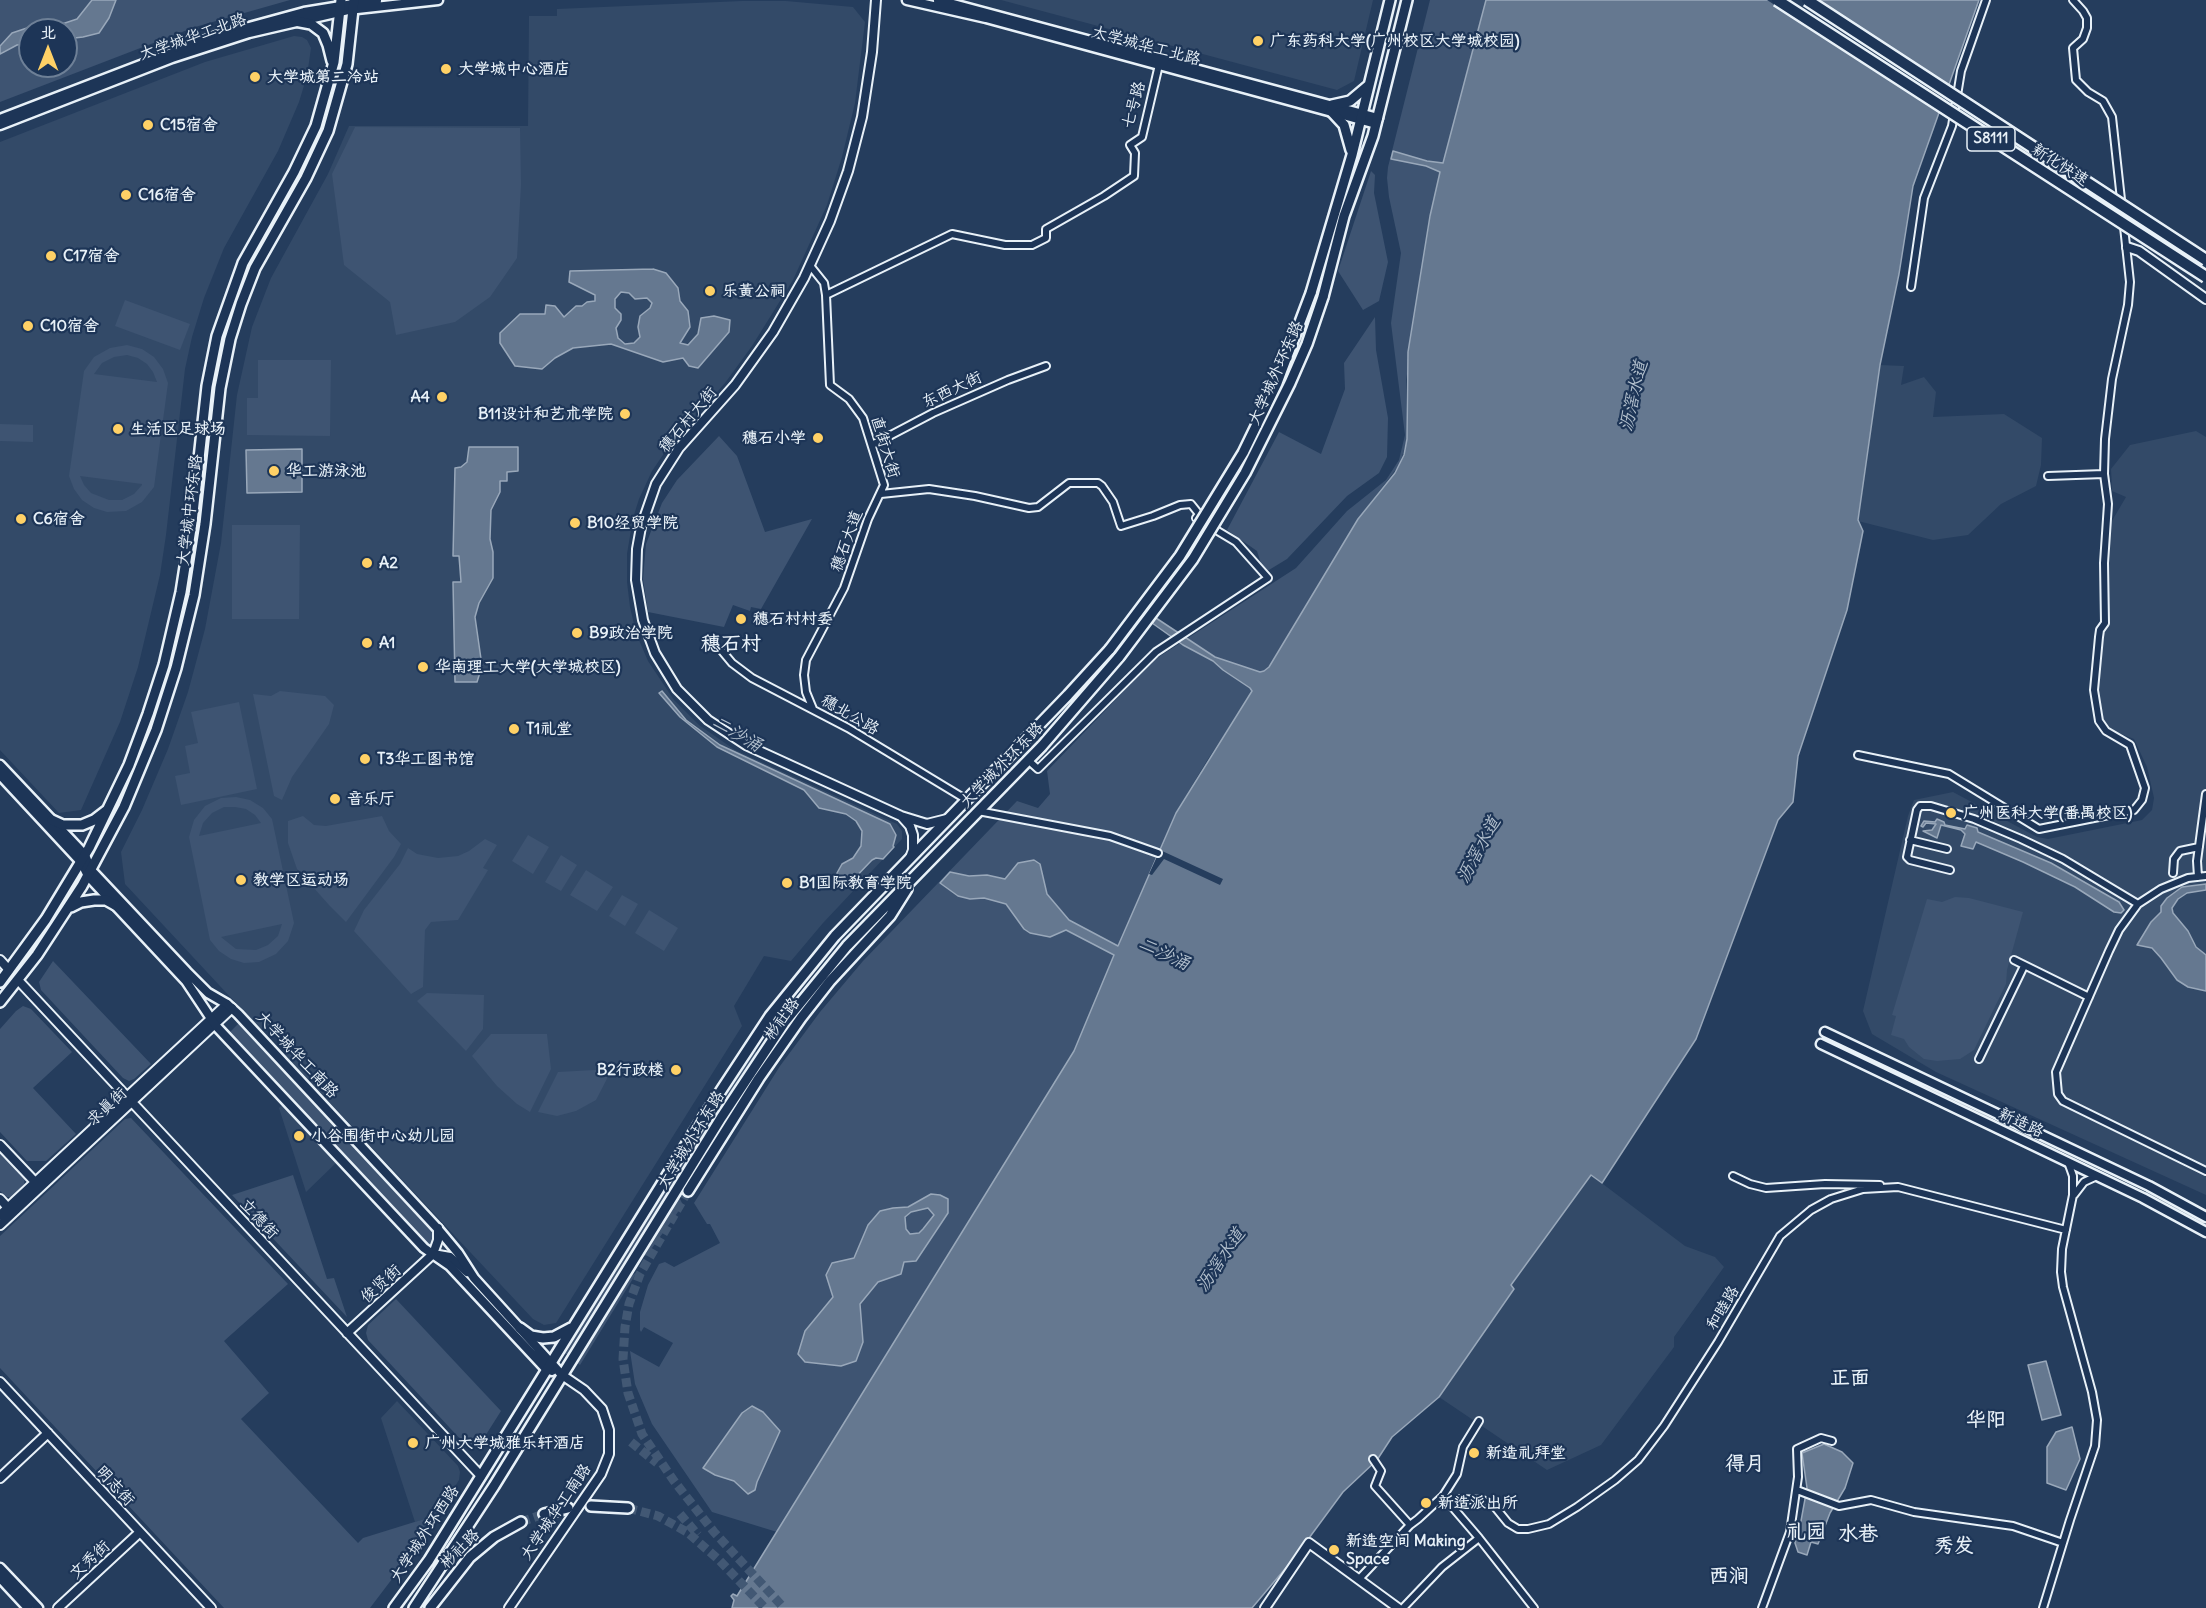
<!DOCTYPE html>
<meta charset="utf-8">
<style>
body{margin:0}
#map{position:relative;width:2206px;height:1608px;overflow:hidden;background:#253d5d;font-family:Delius,"LXGW WenKai TC",sans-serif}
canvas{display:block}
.north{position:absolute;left:18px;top:18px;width:60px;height:60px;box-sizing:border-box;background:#1d3557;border:2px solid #6e8097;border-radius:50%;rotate:0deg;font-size:16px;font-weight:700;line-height:24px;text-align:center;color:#e8f1f8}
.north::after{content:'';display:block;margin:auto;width:21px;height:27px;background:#ffd166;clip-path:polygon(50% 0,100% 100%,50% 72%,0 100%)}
</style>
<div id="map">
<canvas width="2206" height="1608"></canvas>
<div class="north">北</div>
</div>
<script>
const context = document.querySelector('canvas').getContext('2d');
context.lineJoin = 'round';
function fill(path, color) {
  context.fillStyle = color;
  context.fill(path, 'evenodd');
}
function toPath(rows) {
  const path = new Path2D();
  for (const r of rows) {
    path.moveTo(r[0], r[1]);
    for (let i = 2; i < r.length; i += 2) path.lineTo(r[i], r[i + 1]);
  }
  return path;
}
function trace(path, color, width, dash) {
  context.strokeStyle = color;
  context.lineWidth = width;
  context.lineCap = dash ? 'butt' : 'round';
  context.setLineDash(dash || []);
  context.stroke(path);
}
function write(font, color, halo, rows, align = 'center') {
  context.font = font + ' Delius,"LXGW WenKai TC",sans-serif';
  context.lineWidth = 4.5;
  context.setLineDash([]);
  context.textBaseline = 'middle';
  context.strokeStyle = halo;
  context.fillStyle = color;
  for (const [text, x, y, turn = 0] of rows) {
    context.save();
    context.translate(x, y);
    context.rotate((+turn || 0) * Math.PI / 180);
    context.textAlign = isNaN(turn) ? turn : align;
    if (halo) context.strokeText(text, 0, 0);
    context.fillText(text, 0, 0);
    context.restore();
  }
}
fill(toPath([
 [1001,0,1373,0,1354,81,1337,90],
 [742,1,786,1,853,7,865,22,855,103,842,157,827,205,793,280,752,346,725,383,667,449,652,471,639,499,633,518,627,554,627,582,630,607,636,633,648,661,674,700,699,725,735,750,897,824,902,831,902,839,823,923,791,961,764,956,734,1006,742,1026,556,1323,544,1325,533,1319,284,1054,283,1037,271,1026,260,1029,125,884,121,852,142,810,168,749,188,692,205,629,221,543,237,395,252,327,271,278,328,174,349,126,528,126,529,16,557,16,557,9],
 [294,36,302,37,307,40,311,48,307,76,299,102,278,151,224,248,204,298,192,337,185,369,166,535,160,575,138,667,120,722,81,810,59,813,0,750,0,142,205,62],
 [1880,365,1904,366,1901,385,1924,377,1936,392,1933,417,2004,414,2042,438,2041,465,2036,486,2001,504,1968,535,1933,540,1858,521],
 [2196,431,2206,437,2206,1195,1936,1072,1872,1034,1863,1011,1908,816,1914,800,1953,792,2037,837,2048,839,2142,820,2152,810,2154,798,2147,767,2134,739,2106,728,2100,717,2098,695,2099,635,2106,617,2106,562,2109,526,2126,497,2112,491,2111,469,2130,445],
 [282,1105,336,1163,306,1192,279,1108],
 [1591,1175,1685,1246,1715,1257,1724,1267,1674,1337,1674,1347,1601,1445,1547,1470,1439,1397,1514,1289,1510,1286],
 [397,1401,458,1466,460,1472,459,1480,437,1515,415,1522,381,1418]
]), '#334a68');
fill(toPath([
 [0,0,290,0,195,27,0,102],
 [30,30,66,30,66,66,30,66],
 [1430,0,1486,0,1443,163,1406,380,1407,439,1400,464,1358,519,1269,668,1208,759,1176,812,1074,1051,777,1532,712,1512,652,1424,635,1384,630,1351,659,1367,673,1343,644,1327,641,1332,640,1330,640,1312,648,1285,659,1264,665,1262,674,1267,720,1243,710,1224,707,1224,694,1203,780,1066,820,1012,863,961,1017,801,1038,808,1050,794,1047,771,1154,660,1296,568,1347,511,1386,480,1399,460,1405,435,1391,323,1401,253,1389,197,1387,178,1388,167],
 [355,127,520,128,521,185,517,258,490,297,455,322,396,335,390,302,344,265,332,174],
 [1371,171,1375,175,1374,193,1388,262,1379,301,1363,310,1338,271],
 [125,300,190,324,180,350,115,326],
 [1375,317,1376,350,1388,418,1387,457,1379,473,1347,496,1287,559,1264,573,1257,551,1227,530,1279,432,1321,454,1345,389,1344,363],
 [127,345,142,349,154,357,163,369,168,383,154,487,142,502,126,511,107,512,94,508,82,500,74,489,69,476,84,371,94,357,110,348],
 [127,355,138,358,147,364,153,372,157,382,94,374,102,363,114,357],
 [80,476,142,484,142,485,134,494,122,500,109,500,91,493,84,485],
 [258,360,331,360,330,436,247,435,247,398,258,398],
 [0,424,33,425,33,442,0,441],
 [719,436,737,456,765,532,812,519,761,609,751,607,750,611,733,605,724,627,648,612,643,579,646,544,662,503,677,480],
 [232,525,300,525,299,619,232,619],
 [280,691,325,696,334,705,329,724,292,777,282,800,274,796,253,694,271,696],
 [239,702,257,789,181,805,175,776,190,773,185,746,198,743,191,712],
 [236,797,250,800,263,808,272,819,294,923,288,941,276,954,259,962,244,963,231,959,219,951,210,940,189,837,194,820,205,806,221,798],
 [224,807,235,807,246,809,255,815,261,823,199,836,203,823,212,813],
 [282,924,278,936,268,945,256,950,236,949,221,937],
 [303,816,314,825,326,826,382,816,389,831,401,844,394,857,346,922,329,905,297,869,288,843,288,821],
 [528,835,549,847,533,874,512,861],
 [485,839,497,845,483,868,488,870,458,920,431,922,425,930,423,987,411,994,354,931,364,910,400,864,408,848,417,854,438,858,458,856,469,851],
 [561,855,577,865,561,891,545,882],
 [586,870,613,887,597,911,570,895],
 [622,895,638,904,625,926,609,916],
 [1955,897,1969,898,2023,912,2007,970,2006,984,1974,1050,1960,1059,1937,1061,1924,1059,1909,1047,1904,1039,1891,1035,1896,1016,1892,1015,1927,899,1942,902],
 [649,910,678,928,664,951,635,933],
 [53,961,151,1064,134,1079,129,1081,123,1078,41,990,39,982],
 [427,993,484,995,483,1029,466,1051,417,1001],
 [23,1006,31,1009,72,1052,33,1088,76,1134,46,1161,27,1161,0,1132,0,1029,16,1011],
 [241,1021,433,1228,435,1234,434,1244,423,1244,227,1035],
 [491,1034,547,1034,551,1069,530,1112,517,1104,497,1086,472,1056],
 [753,1049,756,1050,756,1054,569,1354,564,1354,564,1351],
 [612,1069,596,1100,576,1111,557,1116,538,1112,558,1072],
 [131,1118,288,1284,224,1341,269,1393,241,1419,358,1543,363,1538,437,1515,411,1554,370,1608,224,1608,0,1368,0,1236,125,1119],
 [0,1150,25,1178,23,1189,12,1197,7,1197,0,1191],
 [293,1175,327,1279,334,1278,347,1317,232,1195],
 [677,1199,680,1199,683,1205,647,1255,643,1256],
 [637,1272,580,1365,576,1362,627,1279],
 [396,1299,501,1411,482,1441,478,1445,470,1445,463,1442,368,1340,366,1333,368,1325]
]), '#3e5472');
const water = toPath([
 [92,0,116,0,109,18,99,33,83,37,66,39,66,30,30,30,30,43,17,45,0,54,0,46,12,33,30,27,62,24,77,19,92,0],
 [1486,0,1979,0,1913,186,1899,274,1880,365,1858,520,1863,531,1847,610,1798,756,1793,802,1778,820,1696,1039,1602,1183,1591,1175,1511,1285,1514,1289,1439,1397,1392,1437,1377,1460,1343,1492,1295,1557,1252,1608,732,1608,734,1600,731,1596,733,1594,737,1596,1074,1051,1114,955,1066,930,1050,937,1030,933,1024,929,1006,904,984,898,970,899,958,896,940,883,950,872,969,876,987,875,1005,879,1018,863,1034,860,1040,864,1047,894,1069,920,1118,946,1176,813,1252,691,1250,688,1223,670,1213,661,1183,645,1152,623,1156,618,1215,657,1260,672,1264,671,1269,667,1358,519,1395,473,1404,455,1407,439,1408,352,1430,216,1440,172,1426,166,1391,159,1393,151,1427,161,1443,163,1486,0],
 [653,269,666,273,678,288,680,301,688,311,690,327,680,343,688,345,698,334,701,318,714,316,730,320,729,332,698,368,689,366,683,358,663,362,611,344,573,348,555,358,542,369,515,366,500,343,500,333,520,314,545,314,546,305,555,306,564,317,576,306,582,306,587,302,595,301,595,295,569,282,570,271,653,269],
 [621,292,629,293,635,299,647,298,652,303,650,308,640,316,638,327,640,337,634,343,625,344,618,338,616,328,621,320,621,314,615,308,615,299,621,292],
 [469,447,518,447,518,471,507,472,507,481,500,481,500,492,491,510,490,539,493,552,493,578,479,603,475,617,482,666,477,682,455,682,453,582,461,582,459,556,453,556,455,468,461,467,467,462,469,447],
 [302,449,302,492,247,493,246,450,302,449],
 [662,691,686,720,720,745,890,824,896,835,893,846,894,847,883,859,876,858,872,860,848,885,842,883,837,878,837,873,842,864,853,858,861,846,862,831,856,821,846,814,819,808,804,790,717,747,680,717,659,693,662,691],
 [1937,819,1944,822,1945,825,1965,829,1967,825,1977,828,1978,832,2051,863,2119,902,2124,910,2121,913,2114,912,2075,887,2023,862,1976,842,1973,849,1961,846,1965,834,1961,830,1941,825,1937,838,1923,831,1932,830,1936,824,1926,823,1923,827,1921,826,1924,821,1935,822,1937,819],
 [2206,884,2206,890,2187,893,2178,899,2172,908,2173,913,2188,931,2196,947,2206,955,2206,991,2188,987,2177,980,2161,958,2152,948,2137,945,2151,922,2161,912,2161,906,2167,898,2182,887,2206,884],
 [931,1194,940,1195,948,1199,948,1213,916,1261,904,1262,901,1274,878,1282,860,1304,863,1342,856,1361,841,1366,805,1362,798,1354,805,1331,833,1297,826,1275,832,1263,854,1258,868,1225,880,1211,893,1208,908,1207,931,1194],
 [928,1208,934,1215,923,1229,919,1233,910,1234,906,1229,905,1217,911,1212,928,1208],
 [2046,1361,2061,1415,2042,1420,2028,1365,2046,1361],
 [752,1406,763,1412,780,1431,757,1482,755,1490,748,1494,734,1481,715,1475,703,1468,742,1413,752,1406],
 [2072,1427,2080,1459,2066,1490,2047,1483,2047,1447,2056,1432,2072,1427],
 [1824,1444,1842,1452,1853,1463,1845,1488,1830,1513,1818,1544,1811,1542,1807,1555,1798,1552,1795,1543,1797,1529,1801,1521,1807,1488,1802,1453,1824,1444]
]);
fill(water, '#657890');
trace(water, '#99a8ba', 1.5);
fill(toPath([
 [1767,0,1817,0,1951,87,1942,114],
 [1160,850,1223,879,1220,885,1164,859,1152,875,1149,874]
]), '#253d5d');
trace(toPath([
 [688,1191,640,1274,629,1304,625,1327,623,1359,628,1393,642,1434,674,1481,714,1532,784,1608],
 [631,1442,657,1463],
 [628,1508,658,1516,687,1532,719,1560,765,1608],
 [680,1514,698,1535],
 [521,1522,544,1514]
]), '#425874', 9, [9, 4.5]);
const minor = toPath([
 [812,268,824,283,826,295],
 [1911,287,1924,198,1952,126,1961,71,1986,0],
 [872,445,933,413,1008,380,1046,366],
 [2048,476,2104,474],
 [881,494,929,489,975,496,1029,508,1038,507,1069,483,1098,483,1102,486,1113,502,1121,526,1153,516,1180,505,1191,504,1199,514,1196,518,1236,542,1268,578,1156,652,1038,769,1028,760],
 [722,651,732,663,752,678,848,728,967,800],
 [813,709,806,692,804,675,806,660,844,588,868,519,884,485,863,418,849,399,830,385,826,295,952,234,1005,245,1032,245,1046,238,1046,229,1104,196,1134,176,1135,153,1130,145,1142,137,1158,69],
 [1858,755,1949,774,2039,829,2134,810,2142,800,2145,788,2130,745,2106,731,2099,721,2094,690,2099,637,2100,630,2105,623,2104,563,2108,504,2104,474,2105,439,2112,379,2128,305,2130,282,2112,117,2103,101,2088,92,2076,80,2073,48,2083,39,2087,28,2087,18,2083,11,2073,0],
 [978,811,1110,836,1158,853],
 [1910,840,1947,849],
 [1950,870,1910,860,1907,857,1917,810,1920,806,1931,806,1974,819,2021,839,2063,859,2138,904],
 [2173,873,2174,859,2180,851,2199,847],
 [2206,876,2188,878,2161,889,2138,904,2119,930,2109,951,2056,1072,2058,1094,2063,1101,2206,1171],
 [2198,877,2197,861,2206,794],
 [2014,960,2089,997],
 [1979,1059,2024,966],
 [1733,1176,1750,1184,1766,1188,1825,1184,1880,1185],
 [2074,1195,2084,1182,2097,1176],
 [1373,1459,1381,1471,1375,1486,1410,1525],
 [1797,1490,1839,1506,1871,1500,1914,1512,2013,1526,2063,1543],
 [1451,1504,1459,1499,1483,1500,1495,1507,1508,1523,1518,1529,1528,1529,1549,1524,1577,1507,1615,1480,1638,1460,1664,1426,1718,1342,1780,1236,1811,1210,1831,1199,1863,1189,1898,1187,2066,1230],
 [1479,1538,1534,1608],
 [1359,1579,1410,1525,1418,1519,1443,1496,1457,1474,1463,1447,1479,1421],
 [1403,1608,1442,1567,1479,1538,1443,1496],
 [1762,1608,1790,1532,1798,1477,1797,1449,1821,1438,1832,1441],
 [2043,1608,2070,1520,2095,1446,2097,1420,2092,1392,2063,1287,2061,1272,2062,1249,2073,1195,2073,1176,2068,1162]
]);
const tertiary = toPath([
 [876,0,872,52,862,117,848,171,830,221,804,278,773,332,735,385,679,448,656,484,641,527,637,549,636,580,643,620,655,653,677,689,708,720,746,745,901,816,927,824,947,819],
 [2127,247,2139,251,2206,299],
 [902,817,910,826,913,835,913,850,910,858],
 [0,960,9,970],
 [18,980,481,1476],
 [0,1145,37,1184],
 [0,1199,11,1211],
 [0,1215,227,1004],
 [0,1225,232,1008],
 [433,1254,450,1257,467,1272],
 [347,1333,433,1254,438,1240,438,1228],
 [0,1382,211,1608],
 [0,1478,48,1433],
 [58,1608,140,1532],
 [509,1608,601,1474,609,1454,609,1430,602,1409,584,1390,562,1375],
 [1265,1608,1309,1543,1398,1608]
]);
const secondary = toPath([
 [907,0,986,18,1376,124],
 [938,0,1378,118],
 [0,119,216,36,304,12,377,0],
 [0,125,172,58,249,33,348,10,438,0],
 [0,765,85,855,91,870,187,972,208,993,227,1004,238,1014,438,1229,458,1253,474,1278,562,1375],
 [0,775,81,862,88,876,186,981,216,1026,424,1248,450,1266,546,1369,552,1371],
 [1825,1032,2149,1186,2206,1217],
 [1821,1044,2143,1198,2206,1232],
 [0,1568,38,1608],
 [0,1578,28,1608]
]);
const primary = toPath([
 [295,21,311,24,323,33,328,45,332,61],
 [1332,105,1350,101,1369,85],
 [1331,111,1344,125,1351,150],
 [1311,293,1352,155,1390,0],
 [1323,297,1344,216,1373,136,1407,0],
 [52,820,63,825,82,825,94,820,107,810],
 [71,907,81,902,94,900,106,900,115,905],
 [0,982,46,919,89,848,129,765,148,714,164,665,181,592,192,522,207,386,217,336,243,263,294,172,316,126,334,62,341,0],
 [0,1002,37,955,82,886,124,807,156,730,176,668,194,595,205,524,220,388,230,339,241,304,255,268,306,178,328,131,347,64,354,0],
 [688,1191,759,1078,801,1018,830,981,890,916,907,889],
 [520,1328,531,1336,543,1338,554,1337,571,1328],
 [591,1506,628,1508],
 [544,1514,568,1508],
 [394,1608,429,1560,699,1124,770,1016,835,936,1068,695,1110,649],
 [414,1608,494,1486,721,1118,784,1023,847,946,1042,746,1119,657],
 [430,1608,470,1557,494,1537,521,1522]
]);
trace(minor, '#e8f1f8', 10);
trace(tertiary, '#e8f1f8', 12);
trace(secondary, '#e8f1f8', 13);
trace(primary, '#e8f1f8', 14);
trace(minor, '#1d3557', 6);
trace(tertiary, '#1d3557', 8);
trace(secondary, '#1d3557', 8);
trace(primary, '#1d3557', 9);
const primaryBridge = toPath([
 [1110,649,1180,556,1243,453,1277,383,1311,293],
 [1119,657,1193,559,1245,473,1290,383,1307,344,1323,297]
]);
const motorwayBridge = toPath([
 [1777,0,2206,277],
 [1807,0,2206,260]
]);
trace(primaryBridge, '#e8f1f8', 14, []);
trace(motorwayBridge, '#e8f1f8', 15, []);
trace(primaryBridge, '#1d3557', 9);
trace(motorwayBridge, '#1d3557', 10);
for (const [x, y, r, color] of [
 [1258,41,6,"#ffd166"],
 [446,69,6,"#ffd166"],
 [255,77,6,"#ffd166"],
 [148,125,6,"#ffd166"],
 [126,195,6,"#ffd166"],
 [51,256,6,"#ffd166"],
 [710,291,6,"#ffd166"],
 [28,326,6,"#ffd166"],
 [442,397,6,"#ffd166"],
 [625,414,6,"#ffd166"],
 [118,429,6,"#ffd166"],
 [818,438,6,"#ffd166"],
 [274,471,6,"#ffd166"],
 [21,519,6,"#ffd166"],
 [575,523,6,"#ffd166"],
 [367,563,6,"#ffd166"],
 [741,619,6,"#ffd166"],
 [577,633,6,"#ffd166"],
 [367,643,6,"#ffd166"],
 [423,667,6,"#ffd166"],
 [514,729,6,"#ffd166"],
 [365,759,6,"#ffd166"],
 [335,799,6,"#ffd166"],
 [1951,813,6,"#ffd166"],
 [241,880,6,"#ffd166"],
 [787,883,6,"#ffd166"],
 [676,1070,6,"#ffd166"],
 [299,1136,6,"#ffd166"],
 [413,1443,6,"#ffd166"],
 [1474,1453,6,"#ffd166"],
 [1426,1503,6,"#ffd166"],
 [1334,1550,6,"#ffd166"]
]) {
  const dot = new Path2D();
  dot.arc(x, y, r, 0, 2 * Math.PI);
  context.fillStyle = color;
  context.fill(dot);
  trace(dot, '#1d3557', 2);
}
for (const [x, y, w] of [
 [1991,139,48]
]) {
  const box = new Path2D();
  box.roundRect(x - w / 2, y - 12, w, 24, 4.5);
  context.fillStyle = '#1d3557';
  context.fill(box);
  trace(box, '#e8f1f8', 1.5);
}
write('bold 15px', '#e8f1f8', null, [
 ["S8111",1991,139]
]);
write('16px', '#e8f1f8', '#1d3557', [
 ["大学城华工北路",193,37,-19],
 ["大学城华工北路",1146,46,15],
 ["七号路",1134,105,-74],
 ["新化快速",2060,165,33],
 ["大学城外环东路",1276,373,-66],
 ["东西大街",952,390,-25],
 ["穗石村大街",688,420,-50],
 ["直街大街",885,447,73],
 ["大学城中环东路",190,510,-83],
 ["穗石大道",847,541,-70],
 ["穗北公路",850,715,30],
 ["大学城外环东路",1002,765,-46],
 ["彬社路",782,1019,-54],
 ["大学城华工南路",297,1055,47],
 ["求真街",107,1107,-43],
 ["新造路",2021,1123,25],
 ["大学城外环东路",691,1140,-58],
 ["立德街",259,1219,47],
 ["俊贤街",381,1284,-42],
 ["和睦路",1723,1308,-59],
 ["明志街",115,1486,47],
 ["大学城华工南路",556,1512,-56],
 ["大学城外环西路",425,1534,-57],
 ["彬社路",460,1549,-45],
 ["文秀街",90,1560,-43]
]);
write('bold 16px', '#e8f1f8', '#1d3557', [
 ["广东药科大学(广州校区大学城校园)",1270,41],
 ["大学城中心酒店",458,69],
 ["大学城第二冷站",267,77],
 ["C15宿舍",160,125],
 ["C16宿舍",138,195],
 ["C17宿舍",63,256],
 ["乐黄公祠",722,291],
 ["C10宿舍",40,326],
 ["A4",430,397,"right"],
 ["B11设计和艺术学院",613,414,"right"],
 ["生活区足球场",130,429],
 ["穗石小学",806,438,"right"],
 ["华工游泳池",286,471],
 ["C6宿舍",33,519],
 ["B10经贸学院",587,523],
 ["A2",379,563],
 ["穗石村村委",753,619],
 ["B9政治学院",589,633],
 ["A1",379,643],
 ["华南理工大学(大学城校区)",435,667],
 ["T1礼堂",526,729],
 ["T3华工图书馆",377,759],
 ["音乐厅",347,799],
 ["广州医科大学(番禺校区)",1963,813],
 ["教学区运动场",253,880],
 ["B1国际教育学院",799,883],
 ["B2行政楼",664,1070,"right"],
 ["小谷围街中心幼儿园",311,1136],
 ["广州大学城雅乐轩酒店",425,1443],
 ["新造礼拜堂",1486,1453],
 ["新造派出所",1438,1503],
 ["新造空间 Making",1346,1541],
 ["Space",1346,1559]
], 'left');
write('italic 18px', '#b4c1ce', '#1d3557', [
 ["沥滘水道",1634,396,-77],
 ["二沙涌",737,734,30],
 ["沥滘水道",1479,850,-62],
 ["二沙涌",1164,954,25],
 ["沥滘水道",1221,1260,-56]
]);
write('bold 20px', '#e8f1f8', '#1d3557', [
 ["穗石村",731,644],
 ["正面",1850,1378],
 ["华阳",1986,1420],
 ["得月",1745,1464],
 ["礼园",1806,1532],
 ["水巷",1858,1534],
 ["秀发",1954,1546],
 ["西涧",1729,1576]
]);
</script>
